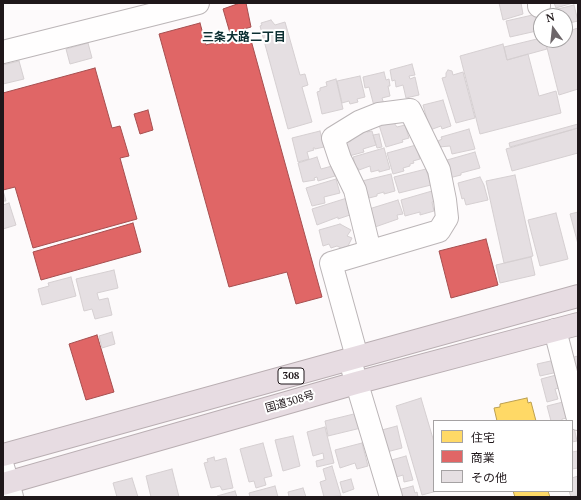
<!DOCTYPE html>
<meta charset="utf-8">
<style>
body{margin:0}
#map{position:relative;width:581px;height:500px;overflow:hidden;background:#fdfafb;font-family:"PT Serif","Noto Sans JP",serif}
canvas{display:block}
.frame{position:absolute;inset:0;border:4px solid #1f171a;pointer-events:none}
.legend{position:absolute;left:433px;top:420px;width:140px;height:72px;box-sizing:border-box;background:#fff;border:1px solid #a5a2a3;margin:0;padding:5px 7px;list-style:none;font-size:12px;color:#1f171a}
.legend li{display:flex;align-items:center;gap:8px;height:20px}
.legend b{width:20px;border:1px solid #a5a2a3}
.north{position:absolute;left:533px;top:8px;width:40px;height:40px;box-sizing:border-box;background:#fff;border:1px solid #a5a2a3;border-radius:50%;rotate:345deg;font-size:11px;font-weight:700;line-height:16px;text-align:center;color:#1f171a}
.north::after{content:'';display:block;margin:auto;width:14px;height:18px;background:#6d6669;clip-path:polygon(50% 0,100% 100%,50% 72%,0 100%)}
</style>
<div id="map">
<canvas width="581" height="500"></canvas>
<div class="frame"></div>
<ul class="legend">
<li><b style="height:11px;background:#ffd966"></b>住宅</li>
<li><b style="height:11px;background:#e06666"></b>商業</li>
<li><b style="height:11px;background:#e5dfe2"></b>その他</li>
</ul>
<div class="north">N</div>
</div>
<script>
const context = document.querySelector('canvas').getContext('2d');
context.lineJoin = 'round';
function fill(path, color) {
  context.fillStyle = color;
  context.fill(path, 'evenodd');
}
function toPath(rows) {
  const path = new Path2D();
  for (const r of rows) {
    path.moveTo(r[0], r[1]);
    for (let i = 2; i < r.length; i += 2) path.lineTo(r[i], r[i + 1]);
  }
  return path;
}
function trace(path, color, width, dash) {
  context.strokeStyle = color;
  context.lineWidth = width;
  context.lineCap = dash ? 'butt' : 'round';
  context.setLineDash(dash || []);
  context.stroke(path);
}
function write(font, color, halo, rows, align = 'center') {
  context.font = font + ' "PT Serif","Noto Sans JP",serif';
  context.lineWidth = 4;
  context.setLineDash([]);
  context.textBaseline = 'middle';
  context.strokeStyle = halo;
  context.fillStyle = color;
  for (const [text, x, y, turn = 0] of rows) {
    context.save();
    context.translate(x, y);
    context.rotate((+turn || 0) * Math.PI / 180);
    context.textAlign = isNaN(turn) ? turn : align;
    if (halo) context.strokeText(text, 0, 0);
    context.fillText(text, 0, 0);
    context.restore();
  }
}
const homes = toPath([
 [527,398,528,403,531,402,536,421,497,421,494,408,500,407,500,404,527,398],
 [513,491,548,491,550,497,515,497,513,491]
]);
fill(homes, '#ffd966');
trace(homes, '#bc9f4f', 1);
const shops = toPath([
 [240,3,246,3,251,27,230,33,223,9,240,3],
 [200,23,206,45,249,33,322,297,296,304,287,272,229,287,159,34,200,23],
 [95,68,112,128,120,126,129,156,120,158,137,219,33,248,15,187,3,190,3,93,95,68],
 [148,110,153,130,140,134,134,114,148,110],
 [133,223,141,252,41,280,33,252,133,223],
 [486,239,498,285,451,298,439,251,486,239],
 [97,335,114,392,86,400,69,344,97,335]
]);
fill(shops, '#e06666');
trace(shops, '#a64e4f', 1);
const building = toPath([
 [499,3,521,3,523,14,503,20,499,3],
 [554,3,573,3,556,8,554,3],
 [574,5,578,21,565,24,565,16,541,16,541,28,538,14,574,5],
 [537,14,541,30,510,37,506,21,537,14],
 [271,20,275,25,285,22,300,75,305,74,308,85,302,87,312,122,288,129,260,26,262,25,261,23,271,20],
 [578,28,578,89,559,95,545,40,565,40,565,32,578,28],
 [541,38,541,40,545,40,547,49,507,60,504,47,541,38],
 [88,43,92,58,70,64,66,49,88,43],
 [503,44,507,60,528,54,539,96,556,91,561,113,480,134,460,56,503,44],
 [19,61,24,79,3,84,3,65,19,61],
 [412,64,415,75,409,76,410,79,415,77,419,95,406,98,403,85,396,87,395,80,392,81,390,70,412,64],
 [448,70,452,71,453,75,463,72,475,118,456,123,442,78,446,77,446,73,448,70],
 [384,72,386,80,389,79,390,86,388,86,390,96,382,98,384,104,374,106,369,87,365,88,363,77,384,72],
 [360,76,365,97,357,99,358,102,350,104,349,101,342,103,337,81,360,76],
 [336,79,343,109,322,114,317,92,320,91,320,88,327,86,326,82,336,79],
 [443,100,451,126,442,129,441,126,430,130,423,105,443,100],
 [394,123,397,127,405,125,409,138,402,140,403,142,386,147,379,125,394,123],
 [578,124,578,128,510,147,509,143,578,124],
 [578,128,578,153,512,171,506,149,578,128],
 [469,129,475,149,452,154,450,146,439,147,438,141,442,139,441,137,469,129],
 [367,130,367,132,372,131,376,145,363,149,364,152,349,156,345,142,351,141,349,135,367,130],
 [320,131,324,147,315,149,315,148,313,148,314,150,307,152,309,159,298,162,292,138,320,131],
 [379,134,382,147,377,148,373,135,379,134],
 [416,145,420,159,413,161,414,163,410,164,410,166,403,168,404,171,393,174,387,153,416,145],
 [384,148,390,169,379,172,379,170,371,172,370,166,359,170,358,168,356,168,353,157,384,148],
 [475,152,480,168,461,173,461,175,449,178,445,166,449,165,447,160,475,152],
 [317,157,321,169,332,166,335,176,318,181,317,177,314,178,315,180,303,182,298,163,317,157],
 [426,169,431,185,399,193,394,177,426,169],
 [391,174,395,191,384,194,384,192,377,194,377,196,369,198,368,194,365,195,362,181,391,174],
 [515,175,533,256,504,263,486,181,515,175],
 [480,177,484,185,488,200,466,205,464,198,462,199,458,183,480,177],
 [336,179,340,193,324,197,325,203,312,206,306,188,336,179],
 [432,191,435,201,432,202,434,211,420,215,420,212,405,216,401,200,432,191],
 [4,194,6,201,3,201,3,204,3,195,4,194],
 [347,198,350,206,347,207,350,215,338,219,338,217,317,225,312,209,347,198],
 [398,200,403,214,397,215,398,219,375,227,369,209,398,200],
 [9,203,16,225,3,229,3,205,9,203],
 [578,212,578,244,570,214,578,212],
 [556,213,568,259,540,266,528,220,556,213],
 [340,224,351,230,347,236,352,238,347,248,344,247,343,249,337,246,331,248,329,244,323,246,319,230,340,224],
 [531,257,535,275,500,283,496,265,531,257],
 [114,270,118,288,97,293,99,300,108,298,112,315,95,319,92,309,84,311,76,279,114,270],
 [71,277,76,296,42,305,38,289,49,286,48,283,71,277],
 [112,332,115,344,102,348,99,336,112,332],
 [578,356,578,367,573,368,570,358,578,356],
 [555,360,558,372,540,376,537,364,555,360],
 [560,374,564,387,555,389,558,399,547,402,541,379,560,374],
 [421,398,434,442,434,491,437,491,422,495,396,406,421,398],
 [567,401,572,417,562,419,562,421,551,421,547,406,567,401],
 [358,413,361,428,328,436,325,421,358,413],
 [397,426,402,448,383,453,378,431,397,426],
 [325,427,334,463,317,467,316,461,324,459,323,453,313,456,307,432,325,427],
 [572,427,574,427,577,441,572,442,572,427],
 [293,436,300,466,283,471,275,440,293,436],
 [263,443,272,476,264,478,266,485,256,488,254,481,249,482,240,449,263,443],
 [362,443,368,466,357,469,355,463,340,468,335,450,362,443],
 [578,451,578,468,572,469,572,452,578,451],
 [406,456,413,480,404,482,403,475,393,478,388,461,406,456],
 [214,457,215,461,226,458,233,488,222,490,220,486,211,488,204,463,208,462,207,459,214,457],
 [332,466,341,496,324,497,320,482,326,480,323,469,332,466],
 [172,469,179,497,151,497,146,476,172,469],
 [578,476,578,495,571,497,569,491,572,491,572,478,578,476],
 [132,478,138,497,117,497,113,483,132,478],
 [351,479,354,489,343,493,340,482,351,479],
 [275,486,278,497,250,497,249,493,275,486],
 [413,486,415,493,417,492,418,497,400,497,398,490,413,486],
 [303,488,306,497,289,497,288,492,303,488],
 [235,491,237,497,218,497,217,496,235,491]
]);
fill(building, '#e5dfe2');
trace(building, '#d5cfd1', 1);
const minor = toPath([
 [539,3,539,6],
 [3,52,198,3],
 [555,330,578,419],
 [357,357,331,263,439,231,447,218,445,200,439,170,410,110,379,114,359,122,333,138,340,159,355,190,370,251],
 [351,364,391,497],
 [3,467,12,497]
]);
const highway = toPath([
 [3,455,578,296],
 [3,484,356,383,578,324]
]);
trace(minor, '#bbb5b7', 24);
trace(highway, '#b9aeb2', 24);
trace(minor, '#fffefe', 22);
trace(highway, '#e7dce2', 22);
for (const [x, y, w] of [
 [291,376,26]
]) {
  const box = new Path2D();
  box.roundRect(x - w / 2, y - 8, w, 16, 3);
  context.fillStyle = '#fff';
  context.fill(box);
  trace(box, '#1f171a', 1);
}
write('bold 10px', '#1f171a', null, [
 ["308",291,376]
]);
write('11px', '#1f171a', '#fff', [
 ["国道308号",290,402,-16]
]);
write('bold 12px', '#0c2f32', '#fff', [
 ["三条大路二丁目",244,38]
]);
</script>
